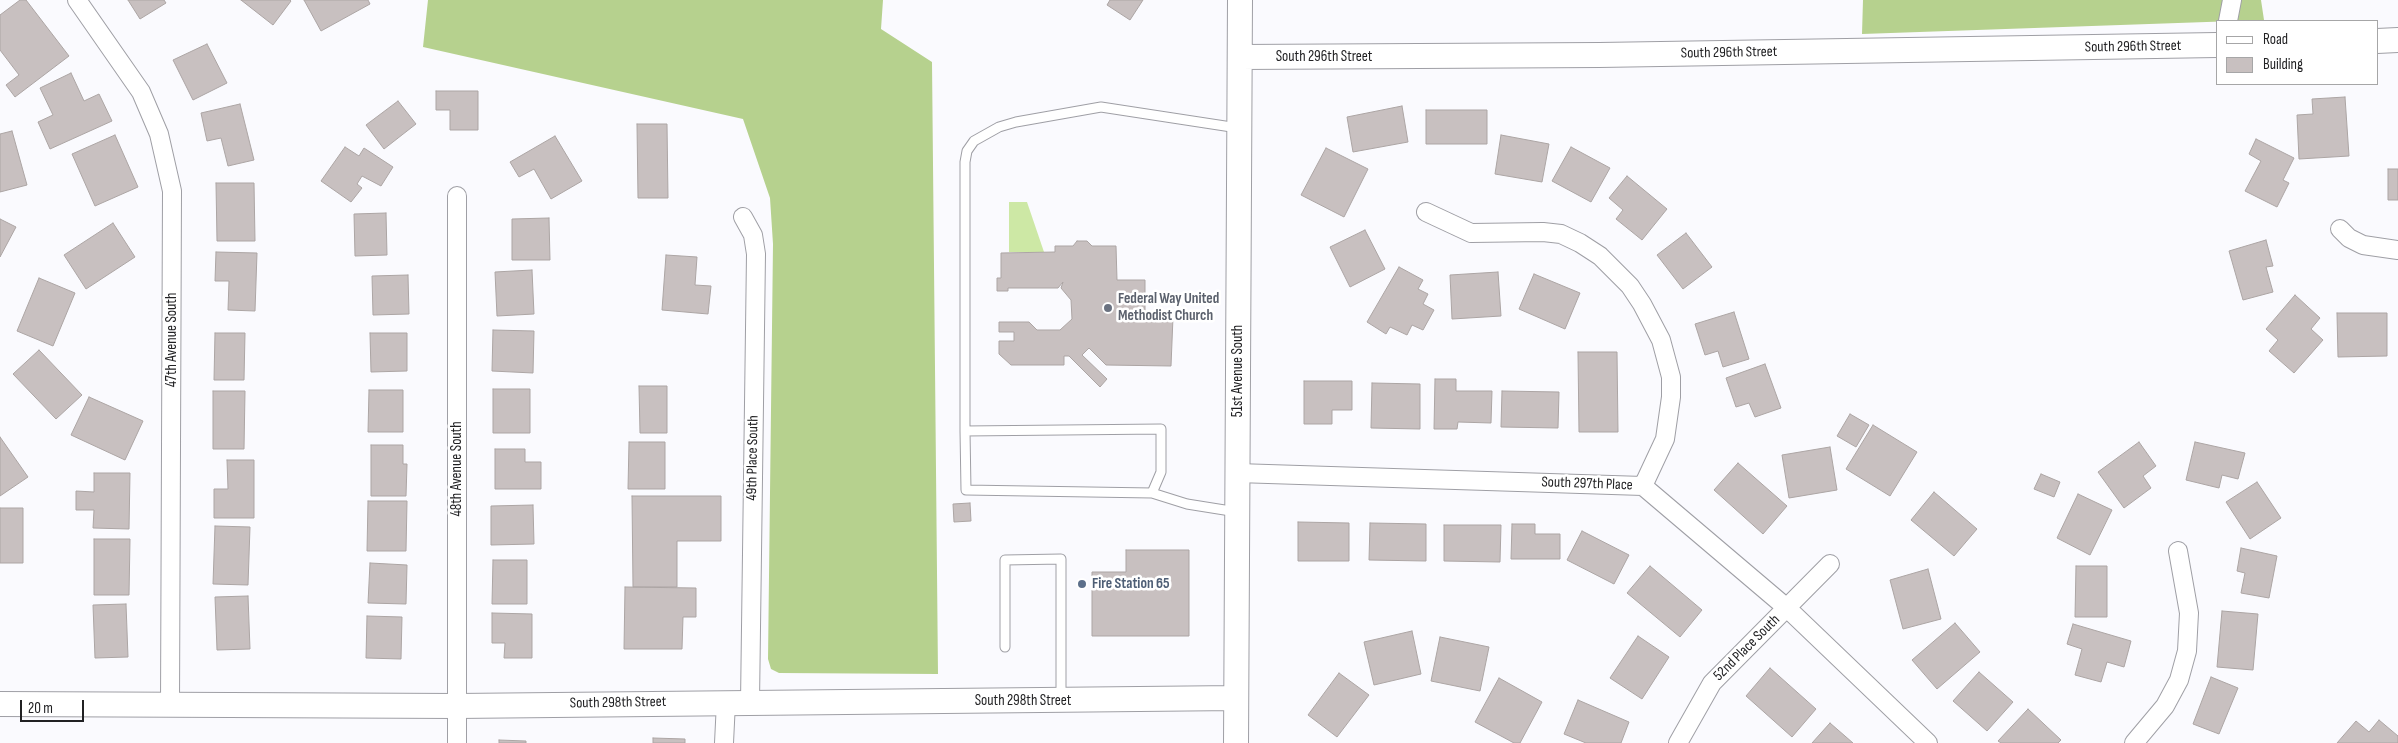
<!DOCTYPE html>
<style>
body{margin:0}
#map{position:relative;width:2398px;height:743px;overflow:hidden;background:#fafafe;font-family:"Sofia Sans Condensed",sans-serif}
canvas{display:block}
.legend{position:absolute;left:2216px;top:20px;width:162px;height:65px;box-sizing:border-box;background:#fff;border:1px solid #a6a6a7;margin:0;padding:6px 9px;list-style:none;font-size:15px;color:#212123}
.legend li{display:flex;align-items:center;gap:10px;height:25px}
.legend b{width:25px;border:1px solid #a6a6a7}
.scale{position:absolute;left:20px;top:700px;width:64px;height:22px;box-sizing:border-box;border:2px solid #212123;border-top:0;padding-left:6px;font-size:15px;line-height:18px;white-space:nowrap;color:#212123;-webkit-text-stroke:4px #fff;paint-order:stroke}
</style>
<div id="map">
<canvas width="2398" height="743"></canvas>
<ul class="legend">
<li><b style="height:6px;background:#fff"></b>Road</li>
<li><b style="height:14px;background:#c8c0c0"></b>Building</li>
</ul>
<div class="scale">20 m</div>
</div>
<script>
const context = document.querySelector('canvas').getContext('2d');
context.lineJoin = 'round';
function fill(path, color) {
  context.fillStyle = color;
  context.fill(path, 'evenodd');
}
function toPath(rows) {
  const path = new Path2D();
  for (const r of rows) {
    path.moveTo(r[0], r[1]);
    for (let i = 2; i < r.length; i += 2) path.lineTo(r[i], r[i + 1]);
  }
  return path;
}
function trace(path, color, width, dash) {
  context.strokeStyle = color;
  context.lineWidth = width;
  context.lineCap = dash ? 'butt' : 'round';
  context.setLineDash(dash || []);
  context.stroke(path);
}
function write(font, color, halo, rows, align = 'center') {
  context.font = font + ' "Sofia Sans Condensed",sans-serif';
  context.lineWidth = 5;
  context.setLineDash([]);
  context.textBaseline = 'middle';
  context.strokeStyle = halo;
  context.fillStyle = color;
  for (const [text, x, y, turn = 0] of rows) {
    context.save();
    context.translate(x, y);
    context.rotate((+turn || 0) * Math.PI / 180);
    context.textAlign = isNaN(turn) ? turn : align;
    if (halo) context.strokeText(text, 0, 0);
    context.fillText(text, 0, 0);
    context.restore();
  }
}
fill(toPath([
 [1009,202,1027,202,1044,252,1009,252]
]), '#cde8a5');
fill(toPath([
 [428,0,883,0,881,29,932,62,938,674,779,673,771,669,768,659,773,244,770,198,743,119,423,47],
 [1863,0,2261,0,2264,20,1862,34]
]), '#b6d18e');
const building = toPath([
 [20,0,26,0,69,56,15,97,6,85,19,75,0,50,0,15,20,0],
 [128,0,164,0,166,3,140,19,128,0],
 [241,0,290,0,291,1,273,25,241,0],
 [304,0,368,0,370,4,321,31,304,0],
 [1110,0,1143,0,1130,20,1107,5,1110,0],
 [207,44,227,83,193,100,173,60,207,44],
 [71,73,84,101,99,94,112,121,50,149,38,122,53,115,40,88,71,73],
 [436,91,478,91,478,130,450,130,450,110,436,110,436,91],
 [2345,97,2349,156,2299,159,2297,115,2313,114,2312,99,2345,97],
 [398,101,416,124,384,149,366,125,398,101],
 [240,104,254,160,228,166,221,138,207,141,201,113,240,104],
 [1402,106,1408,142,1353,152,1347,117,1402,106],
 [1426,110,1487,110,1487,144,1426,144,1426,110],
 [637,124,667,124,668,198,638,198,637,124],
 [12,131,27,185,0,192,0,134,12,131],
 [115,135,138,187,95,206,72,154,115,135],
 [1501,135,1549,144,1542,182,1495,174,1501,135],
 [555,136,582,181,551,199,534,169,519,177,510,162,555,136],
 [2256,139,2294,158,2283,180,2289,183,2277,207,2245,191,2261,161,2249,154,2256,139],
 [345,147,359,156,364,148,393,167,381,186,362,176,357,184,362,188,351,202,321,181,345,147],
 [1571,147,1610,168,1591,202,1552,181,1571,147],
 [1326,148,1368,169,1344,217,1301,195,1326,148],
 [2388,169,2398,169,2398,200,2388,200,2388,169],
 [1627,176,1667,209,1642,240,1616,219,1623,210,1609,198,1627,176],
 [216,183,254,183,255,241,217,241,216,183],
 [386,213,387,255,355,256,354,214,386,213],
 [549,218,550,260,512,260,512,219,549,218],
 [0,219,16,227,0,257,0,219],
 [113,223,135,257,86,289,64,255,113,223],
 [1365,230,1385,269,1350,287,1330,247,1365,230],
 [1686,233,1712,267,1683,289,1657,255,1686,233],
 [2266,240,2273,266,2266,267,2273,292,2243,300,2229,251,2266,240],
 [1077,241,1087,241,1092,246,1116,246,1117,280,1145,280,1145,317,1173,317,1171,366,1106,365,1089,348,1082,355,1107,379,1100,387,1069,356,1064,356,1064,365,1011,365,999,354,999,341,1014,341,1014,332,999,332,999,322,1029,322,1037,330,1060,330,1072,319,1071,300,1061,288,1063,282,1058,288,1008,288,1008,291,997,291,997,278,1001,278,1001,253,1055,252,1055,246,1073,246,1077,241],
 [216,252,257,253,255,311,228,310,229,281,215,281,216,252],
 [666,255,697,257,695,285,711,286,708,314,662,310,666,255],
 [1399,267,1423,280,1418,289,1428,294,1423,304,1434,310,1423,330,1412,325,1407,335,1390,327,1386,334,1367,322,1399,267],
 [532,270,534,314,497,316,495,272,532,270],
 [1498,272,1501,316,1452,319,1450,275,1498,272],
 [1534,274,1580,293,1565,329,1519,309,1534,274],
 [408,275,409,314,373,315,372,276,408,275],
 [39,278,75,293,53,346,17,331,39,278],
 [2295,295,2320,318,2311,329,2323,340,2294,373,2269,351,2278,340,2266,329,2295,295],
 [1734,312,1749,359,1723,367,1718,351,1705,355,1695,324,1734,312],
 [2337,313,2387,313,2387,356,2338,357,2337,313],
 [493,330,534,331,533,373,492,371,493,330],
 [215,333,245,333,244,380,214,380,215,333],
 [370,333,407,333,407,371,371,372,370,333],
 [39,350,82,395,56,419,13,374,39,350],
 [1578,352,1617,352,1618,432,1579,432,1578,352],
 [1765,364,1781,408,1755,417,1749,403,1736,407,1726,378,1765,364],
 [1435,379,1456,379,1456,391,1492,391,1491,423,1458,422,1457,429,1434,429,1435,379],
 [1304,381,1352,381,1352,410,1332,410,1332,424,1304,424,1304,381],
 [1372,383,1420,384,1420,429,1371,428,1372,383],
 [639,386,667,386,667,433,640,433,639,386],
 [493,389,530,389,530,433,493,433,493,389],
 [369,390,403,390,403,432,368,432,369,390],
 [213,391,245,391,244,449,213,449,213,391],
 [1502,391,1559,392,1558,428,1501,427,1502,391],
 [89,397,143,421,125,460,71,435,89,397],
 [1850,414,1869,425,1856,447,1837,436,1850,414],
 [1873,425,1917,452,1890,496,1846,469,1873,425],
 [0,437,28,477,0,496,0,437],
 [629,442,665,442,665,489,628,489,629,442],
 [2139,442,2156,466,2143,476,2151,488,2124,508,2098,472,2139,442],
 [2195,442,2245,453,2238,479,2222,475,2219,488,2186,480,2195,442],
 [371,445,403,445,403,464,407,464,406,496,371,496,371,445],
 [1830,447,1837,490,1789,498,1782,455,1830,447],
 [495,449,525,449,525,462,541,462,541,489,495,489,495,449],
 [227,460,254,460,254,518,214,518,214,489,228,489,227,460],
 [1738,463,1787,506,1763,534,1714,490,1738,463],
 [94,473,130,473,129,529,93,528,94,510,76,510,76,491,94,492,94,473],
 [2041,474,2060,482,2054,497,2034,489,2041,474],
 [2257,482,2281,518,2250,539,2226,502,2257,482],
 [1934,492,1977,529,1954,556,1911,520,1934,492],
 [2078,494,2112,510,2090,555,2057,538,2078,494],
 [632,496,721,496,721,541,677,541,677,587,633,587,632,496],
 [368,501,407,501,406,551,367,551,368,501],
 [970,503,971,521,954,522,953,504,970,503],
 [533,505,534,544,491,545,491,506,533,505],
 [0,508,23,508,23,563,0,563,0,508],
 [1298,522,1349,523,1349,561,1298,561,1298,522],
 [1370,523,1426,524,1426,561,1369,560,1370,523],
 [1512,524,1535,524,1535,534,1560,534,1560,559,1511,559,1512,524],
 [1444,525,1501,525,1500,562,1444,561,1444,525],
 [215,526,250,527,248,585,213,584,215,526],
 [1582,531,1629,555,1614,584,1567,560,1582,531],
 [94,539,130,539,129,595,94,595,94,539],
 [2241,548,2277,556,2269,598,2241,593,2245,573,2237,571,2241,548],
 [1126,550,1189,550,1189,636,1092,636,1092,572,1126,572,1126,550],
 [493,560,527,560,527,604,492,604,493,560],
 [370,563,407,565,406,604,368,603,370,563],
 [1650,566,1702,610,1680,637,1627,593,1650,566],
 [2076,566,2107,566,2107,617,2075,617,2076,566],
 [1928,569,1941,619,1903,629,1890,580,1928,569],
 [625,587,696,588,696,617,683,617,682,649,624,649,625,587],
 [248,596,250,649,217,650,215,597,248,596],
 [126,604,128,657,95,658,93,605,126,604],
 [2222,611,2258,614,2253,670,2217,667,2222,611],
 [492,613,532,614,532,658,504,658,505,643,492,643,492,613],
 [367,616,402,617,401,659,366,658,367,616],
 [1955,623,1980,652,1937,689,1912,660,1955,623],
 [2073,624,2131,641,2124,667,2107,662,2101,682,2075,675,2082,649,2067,644,2073,624],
 [1412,631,1421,674,1374,685,1364,642,1412,631],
 [1638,636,1669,657,1642,699,1610,678,1638,636],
 [1440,637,1489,647,1480,691,1431,681,1440,637],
 [1770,668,1816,709,1792,737,1746,696,1770,668],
 [1979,672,2013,702,1987,731,1953,701,1979,672],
 [1339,673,1369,695,1337,737,1308,715,1339,673],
 [2211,677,2238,688,2219,734,2193,724,2211,677],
 [1499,678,1542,702,1520,743,1514,743,1475,722,1499,678],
 [1578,700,1629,722,1621,743,1586,743,1564,734,1578,700],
 [2028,709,2061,740,2058,743,2001,743,1998,741,2028,709],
 [2379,720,2398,736,2398,743,2337,743,2356,721,2369,732,2379,720],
 [1830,723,1853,743,1812,743,1830,723],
 [653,738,685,739,685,743,653,743,653,738],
 [499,740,526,741,526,743,499,743,499,740]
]);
fill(building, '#c8c0c0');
trace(building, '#aca5a4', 1);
const lane = toPath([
 [965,431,1161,429,1161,472,1152,493,966,490,965,431,965,162,967,151,974,141,999,127,1016,122,1101,107,1238,128],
 [1152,493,1187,504,1237,512],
 [1005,647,1005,560,1061,559,1061,698]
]);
const street = toPath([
 [77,0,141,92,159,134,172,191,170,705],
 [2228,21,2232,0],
 [1426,212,1471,233,1543,232,1561,234,1580,243,1600,256,1630,286,1642,304,1661,340,1671,377,1671,397,1665,439,1643,486],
 [743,217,753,235,756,254,750,702],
 [2340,229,2349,238,2363,245,2398,250],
 [1237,473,1643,486,1788,609,1928,743],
 [457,743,457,196],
 [724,743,726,702],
 [1678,743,1712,683,1830,564],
 [2134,743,2165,706,2179,680,2187,651,2189,613,2178,551]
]);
const secondary = toPath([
 [2377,41,2398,40],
 [1240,57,1599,55,2217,45],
 [0,704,457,706,1236,698],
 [1236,743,1240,0]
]);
trace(lane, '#9f9fa5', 11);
trace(street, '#9f9fa5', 20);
trace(secondary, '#9f9fa5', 26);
trace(lane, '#fff', 9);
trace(street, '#fff', 18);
trace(secondary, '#fff', 24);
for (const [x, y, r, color] of [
 [1108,308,5,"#6b7280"],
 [1082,584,5,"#5c6f8a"]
]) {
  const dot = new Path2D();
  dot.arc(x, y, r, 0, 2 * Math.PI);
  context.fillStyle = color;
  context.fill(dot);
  trace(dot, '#fff', 2);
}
write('15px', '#212123', '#fff', [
 ["South 296th Street",2133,47,-1],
 ["South 296th Street",1729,53,-1],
 ["South 296th Street",1324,57],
 ["47th Avenue South",172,340,-90],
 ["51st Avenue South",1238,371,-90],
 ["49th Place South",753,458,-89],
 ["48th Avenue South",457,469,-90],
 ["South 297th Place",1587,484,2],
 ["52nd Place South",1747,648,-45],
 ["South 298th Street",1023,701],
 ["South 298th Street",618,703,-1]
]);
write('bold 15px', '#5b616d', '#fff', [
 ["Federal Way United",1118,299],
 ["Methodist Church",1118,316]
], 'left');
write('bold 15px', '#4e5e75', '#fff', [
 ["Fire Station 65",1092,584]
], 'left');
</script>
